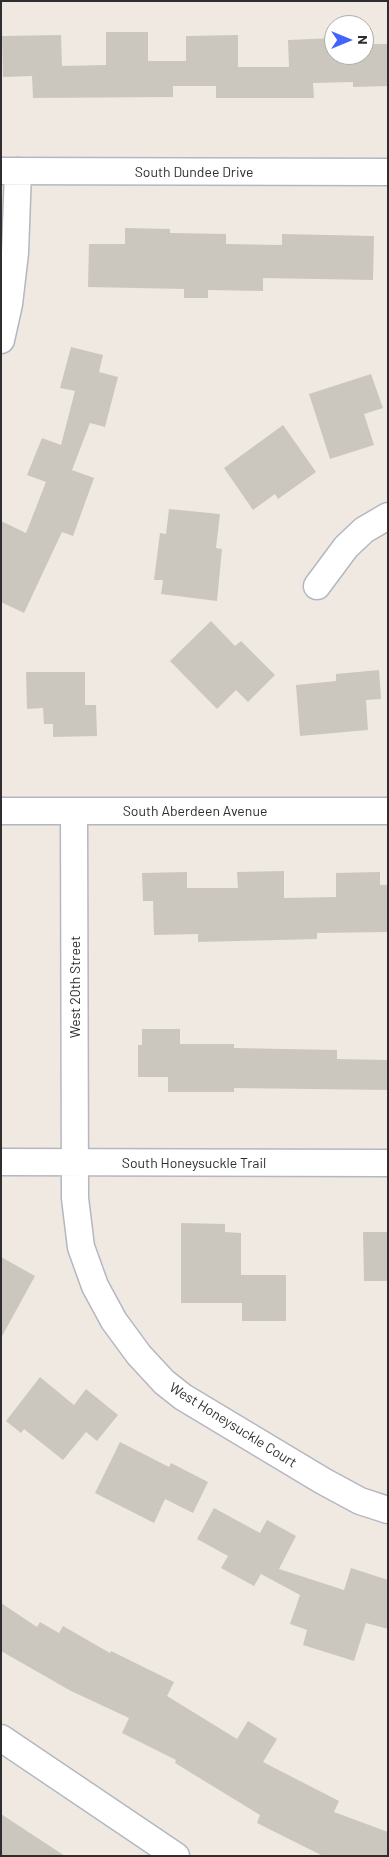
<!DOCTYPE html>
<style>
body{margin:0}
#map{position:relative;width:389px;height:1857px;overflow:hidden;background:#efe9e1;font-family:Barlow,sans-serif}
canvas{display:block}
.frame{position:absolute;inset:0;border:2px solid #2e2e2e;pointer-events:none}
.north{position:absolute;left:324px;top:15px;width:50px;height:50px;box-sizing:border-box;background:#fff;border:1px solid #ababab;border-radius:50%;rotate:90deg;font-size:14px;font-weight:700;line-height:20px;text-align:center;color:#2e2e2e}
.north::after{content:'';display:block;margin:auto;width:18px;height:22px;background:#4264fb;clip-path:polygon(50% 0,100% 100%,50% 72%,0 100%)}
</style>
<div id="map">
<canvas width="389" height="1857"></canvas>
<div class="frame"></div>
<div class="north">N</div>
</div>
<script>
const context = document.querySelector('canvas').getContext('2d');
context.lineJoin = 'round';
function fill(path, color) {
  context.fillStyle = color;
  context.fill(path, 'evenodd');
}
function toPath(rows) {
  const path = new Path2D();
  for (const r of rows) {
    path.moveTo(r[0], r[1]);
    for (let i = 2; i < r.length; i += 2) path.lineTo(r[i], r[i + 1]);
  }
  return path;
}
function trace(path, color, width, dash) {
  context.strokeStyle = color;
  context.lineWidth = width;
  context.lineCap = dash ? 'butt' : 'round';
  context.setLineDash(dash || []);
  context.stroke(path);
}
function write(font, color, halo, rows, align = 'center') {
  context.font = font + ' Barlow,sans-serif';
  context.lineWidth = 5;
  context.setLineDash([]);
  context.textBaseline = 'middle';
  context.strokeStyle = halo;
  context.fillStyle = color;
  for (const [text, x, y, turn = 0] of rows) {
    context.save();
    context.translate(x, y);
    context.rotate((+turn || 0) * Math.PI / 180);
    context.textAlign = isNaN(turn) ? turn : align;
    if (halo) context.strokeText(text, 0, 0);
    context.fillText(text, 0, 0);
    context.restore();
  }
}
fill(toPath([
 [106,32,148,32,148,61,186,61,186,36,238,35,238,67,289,67,288,40,334,38,334,55,364,55,364,44,388,44,388,86,353,87,353,82,313,83,314,98,216,98,216,86,173,86,173,97,33,98,32,76,3,77,2,36,61,35,62,66,106,65],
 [125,228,170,229,170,233,226,234,226,244,282,245,282,234,374,236,373,280,263,278,263,291,208,290,208,298,184,298,184,289,88,287,89,244,125,244],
 [71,347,103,355,99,372,118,377,105,427,90,423,72,470,94,478,73,536,62,532,24,613,1,602,1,521,26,533,46,482,27,475,42,438,61,445,75,391,60,388],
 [371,374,383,408,364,414,374,445,330,459,309,394],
 [283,425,316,472,278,499,275,494,253,510,224,468],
 [169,509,220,514,216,548,222,549,217,601,161,594,163,580,154,580,160,533,166,534],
 [211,621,235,646,241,641,275,675,248,702,236,690,217,709,170,661],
 [379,670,381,699,366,700,368,730,300,736,296,685,336,681,336,674],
 [26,672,85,672,85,705,96,705,97,736,53,737,53,724,44,724,43,708,27,709],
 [284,871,284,898,336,897,336,873,380,872,380,885,388,885,388,932,317,933,317,939,198,942,198,934,154,935,153,901,143,901,142,873,187,872,187,888,238,888,237,872],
 [142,1029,180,1029,180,1044,234,1044,234,1048,337,1050,337,1059,388,1060,388,1090,234,1088,234,1092,168,1092,168,1077,138,1077,138,1045,142,1045],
 [181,1223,225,1224,225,1232,241,1233,241,1275,286,1275,286,1321,242,1321,242,1303,181,1303],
 [363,1232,388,1232,388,1281,364,1281],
 [1,1257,35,1276,1,1338],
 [40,1377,74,1405,86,1389,118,1415,97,1441,86,1432,63,1460,24,1429,21,1433,6,1421],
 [120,1442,169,1467,171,1463,208,1482,193,1513,165,1499,154,1523,95,1493],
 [214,1508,260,1533,267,1520,296,1536,279,1569,344,1590,351,1568,388,1580,388,1629,366,1623,354,1661,303,1645,307,1630,290,1624,300,1595,261,1574,254,1586,221,1568,228,1556,197,1539],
 [1,1603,37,1627,40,1622,59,1633,63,1626,110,1653,111,1651,174,1682,167,1696,237,1739,248,1721,277,1739,263,1762,339,1801,334,1812,388,1832,388,1856,323,1856,257,1823,260,1815,175,1763,176,1760,122,1733,129,1718,71,1691,1,1651],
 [1,1814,65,1856,1,1856]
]), '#cbc7bf');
const minor = toPath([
 [1,171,388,172],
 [1,340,9,304,15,253,18,171],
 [317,586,346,547,364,530,388,516],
 [1,811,388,811],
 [74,811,75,1198,81,1247,95,1286,114,1321,139,1355,164,1382,183,1397,323,1481,360,1501,388,1510],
 [1,1162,388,1163],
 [1,1738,176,1856]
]);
trace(minor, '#b4b7c1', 29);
trace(minor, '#fff', 26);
write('14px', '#2e2e2e', '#fff', [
 ["South Dundee Drive",194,172],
 ["South Aberdeen Avenue",195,811],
 ["West 20th Street",75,987,-90],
 ["South Honeysuckle Trail",194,1163],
 ["West Honeysuckle Court",233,1425,32]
]);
</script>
